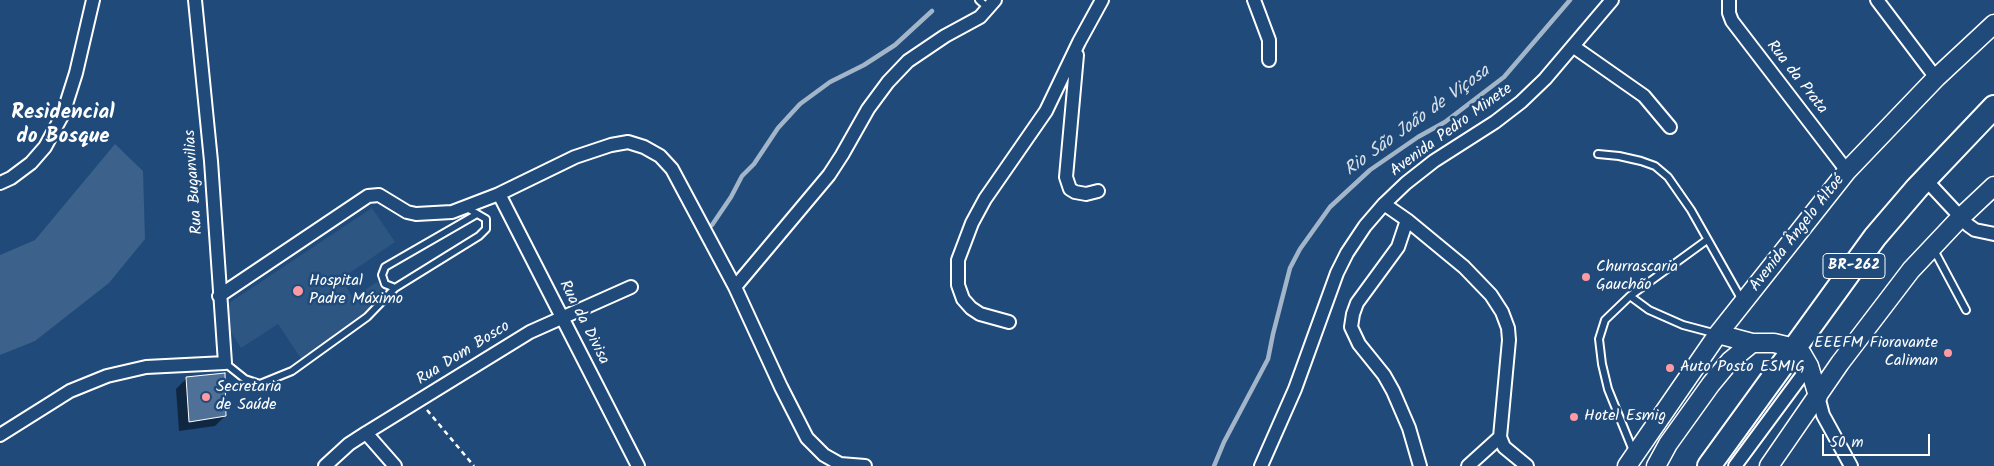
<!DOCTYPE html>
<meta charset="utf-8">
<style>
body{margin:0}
#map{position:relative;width:1994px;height:466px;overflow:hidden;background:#1f4a7a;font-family:Kalam,sans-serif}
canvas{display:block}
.scale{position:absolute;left:1822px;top:434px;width:108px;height:22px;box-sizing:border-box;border:2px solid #fff;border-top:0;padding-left:6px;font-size:15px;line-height:18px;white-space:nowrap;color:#fff;-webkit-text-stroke:4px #1f4a7a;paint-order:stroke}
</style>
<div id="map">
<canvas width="1994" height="466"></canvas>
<div class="scale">50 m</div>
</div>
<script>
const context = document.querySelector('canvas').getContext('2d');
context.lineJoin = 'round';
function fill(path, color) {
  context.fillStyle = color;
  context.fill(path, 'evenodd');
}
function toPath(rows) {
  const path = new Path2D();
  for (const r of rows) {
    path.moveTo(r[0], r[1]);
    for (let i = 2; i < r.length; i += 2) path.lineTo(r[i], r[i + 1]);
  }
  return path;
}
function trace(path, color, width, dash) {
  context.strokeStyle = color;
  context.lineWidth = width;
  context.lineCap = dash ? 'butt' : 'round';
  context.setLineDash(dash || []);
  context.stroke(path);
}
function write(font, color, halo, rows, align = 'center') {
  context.font = font + ' Kalam,sans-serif';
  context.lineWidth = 5;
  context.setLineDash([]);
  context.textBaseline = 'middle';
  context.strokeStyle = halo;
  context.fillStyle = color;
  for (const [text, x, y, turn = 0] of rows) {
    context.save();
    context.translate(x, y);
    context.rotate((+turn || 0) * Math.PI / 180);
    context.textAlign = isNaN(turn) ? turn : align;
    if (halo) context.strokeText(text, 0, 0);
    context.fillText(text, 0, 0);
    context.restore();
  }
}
fill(toPath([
 [372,208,395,242,341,279,353,298,377,282,390,302,302,360,278,324,241,348,217,311]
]), '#2e5683');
fill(toPath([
 [115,144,143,171,145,239,109,283,35,341,0,355,0,255,35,240]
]), '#3c618b');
fill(toPath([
 [186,379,225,416,215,426,179,431,176,389]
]), '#0007');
trace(toPath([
 [712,225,731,197,742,176,754,164,778,128,800,104,830,82,864,65,895,45,932,11],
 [1214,466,1224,442,1268,359,1273,334,1290,268,1300,249,1330,207,1370,170,1418,137,1445,122,1504,77,1570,0]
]), '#a3b5c8', 4.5);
const building = toPath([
 [225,373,226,416,189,422,186,377,225,373]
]);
fill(building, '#507197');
trace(building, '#fff', 1);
const lane = toPath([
 [979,0,989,9],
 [1598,154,1619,156,1641,161,1655,166,1668,177,1691,210,1743,302],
 [1934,250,1966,310],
 [395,288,385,284,382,275,385,267,477,214],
 [1630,296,1707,240],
 [225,363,245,379,260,384,292,371,367,317,395,288,479,236,486,229,486,219,467,208],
 [1634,453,1608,389,1602,364,1599,339,1605,320,1630,296,1649,310,1683,325,1717,334]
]);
const street = toPath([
 [1254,0,1269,40,1269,60],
 [1729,0,1729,13,1732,21,1847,171],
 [1877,0,1936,78],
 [1574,47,1644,96,1670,127],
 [1077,55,1066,177,1070,189,1075,192,1086,194,1098,191],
 [1925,179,1968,225,1975,230,1994,234],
 [0,183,11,178,31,163,45,147,63,114,76,73,93,0],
 [499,194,638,466],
 [1384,204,1407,220,1464,267,1491,295,1502,312,1508,328,1509,340,1500,437,1504,447,1527,466],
 [1407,220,1398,247,1357,303,1353,314,1351,327,1359,344,1384,375,1393,391,1409,428,1420,466],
 [735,287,829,175,842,155,868,109,888,82,908,61,945,36,980,17,995,0],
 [219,296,368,196,379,195,407,212,416,214,452,212,499,194,575,157,611,145,628,142,644,147,660,156,672,169,735,287,781,387,807,438,824,455,840,464,865,466],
 [1009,322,980,314,971,308,963,299,958,285,958,260,972,223,985,199,1046,111,1079,42,1102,0],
 [1818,396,1823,415,1851,466],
 [366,433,395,466],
 [0,435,70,391,107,376,146,367,225,363,211,161,195,0],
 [325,466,349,444,366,433,530,332,631,287],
 [1261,466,1295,389,1337,273,1347,253,1365,226,1384,204,1406,183,1434,161,1495,122,1521,102,1545,79,1612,0],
 [1468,466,1500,437],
 [1735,466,1809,366]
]);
const secondary = toPath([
 [1718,334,1752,343,1774,343,1795,348,1802,354,1809,366,1818,396],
 [1627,466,1718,334,1847,171,1936,78,1994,24],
 [1656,466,1668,444,1711,384,1730,361,1752,343],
 [1769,466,1840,363,1911,270,1960,218,1994,186]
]);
const highway = toPath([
 [1709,466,1875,237,1917,188,1994,107]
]);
trace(lane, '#fff', 10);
trace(street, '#fff', 16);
trace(secondary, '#fff', 21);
trace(highway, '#fff', 26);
trace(toPath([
 [427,410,474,466]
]), '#fff', 2.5, [5, 4]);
trace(lane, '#1f4a7a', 6);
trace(street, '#1f4a7a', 12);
trace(secondary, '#1f4a7a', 18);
trace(highway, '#1f4a7a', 22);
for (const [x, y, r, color] of [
 [1586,277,5,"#ff9aa2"],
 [298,291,6,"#ff9aa2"],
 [1948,353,5,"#ff9aa2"],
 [1670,368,5,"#ff9aa2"],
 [206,397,5,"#ff9aa2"],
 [1574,417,5,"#ff9aa2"]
]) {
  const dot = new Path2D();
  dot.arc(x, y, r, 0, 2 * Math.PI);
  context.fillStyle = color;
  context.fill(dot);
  trace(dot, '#1f4a7a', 2);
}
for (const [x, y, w] of [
 [1854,266,62]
]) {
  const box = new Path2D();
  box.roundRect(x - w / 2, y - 12.5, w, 25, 4);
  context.fillStyle = '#1f4a7a';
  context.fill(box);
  trace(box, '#fff', 1);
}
write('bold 15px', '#fff', null, [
 ["BR-262",1854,266]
]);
write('16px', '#fff', '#1f4a7a', [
 ["Rua da Prata",1796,78,52],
 ["Avenida Pedro Minete",1452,131,-36],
 ["Rua Buganvilias",195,182,-94],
 ["Avenida Ângelo Altoé",1798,234,-52],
 ["Rua da Divisa",583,323,63],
 ["Rua Dom Bosco",464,354,-32]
]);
write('16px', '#fff', '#1f4a7a', [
 ["Churrascaria",1596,268],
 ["Gauchão",1596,286],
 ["Hospital",309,282],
 ["Padre Máximo",309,300],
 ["EEEFM Fioravante",1938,344,"right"],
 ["Caliman",1938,362,"right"],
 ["Auto Posto ESMIG",1680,368],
 ["Secretaria",216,388],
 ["de Saúde",216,406],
 ["Hotel Esmig",1584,417]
], 'left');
write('italic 18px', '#d8e0e8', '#1f4a7a', [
 ["Rio São João de Viçosa",1418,122,-36]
]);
write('bold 21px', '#fff', '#1f4a7a', [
 ["Residencial",63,114],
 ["do Bosque",63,138]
]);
</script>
